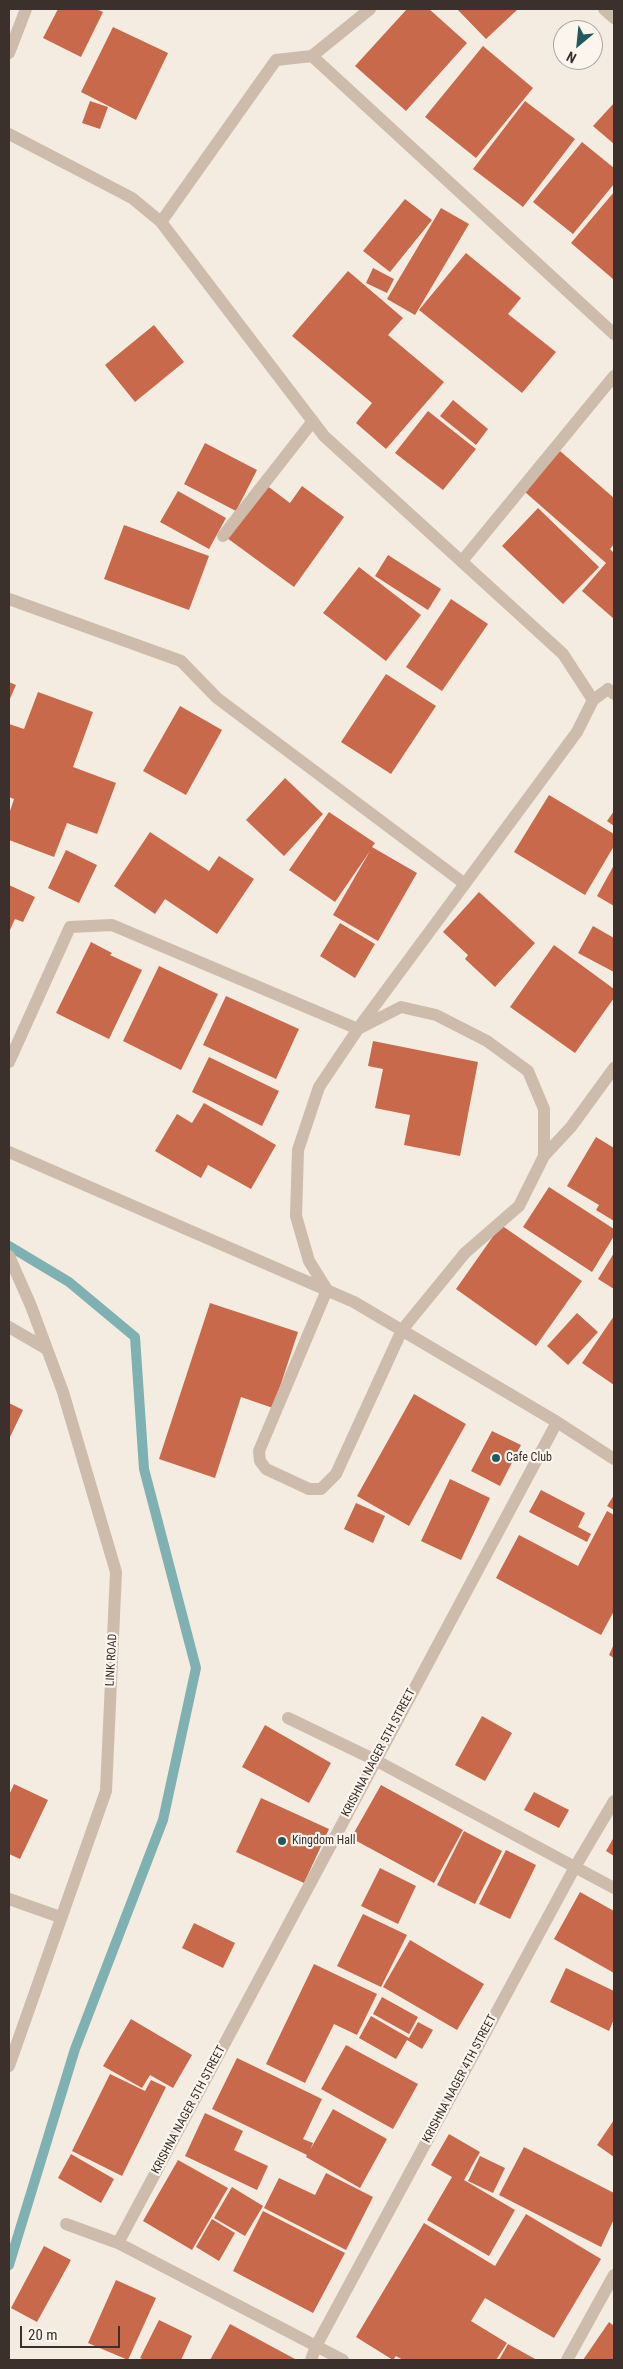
<!DOCTYPE html>
<style>
body{margin:0}
#map{position:relative;width:623px;height:2369px;overflow:hidden;background:#f4ebe1;font-family:"Roboto Condensed",sans-serif}
canvas{display:block}
.frame{position:absolute;inset:0;border:10px solid #3b302b;pointer-events:none}
.north{position:absolute;left:553px;top:20px;width:50px;height:50px;box-sizing:border-box;background:#fbf5ee;border:1px solid #aea6a0;border-radius:50%;rotate:208deg;font-size:14px;font-weight:700;line-height:20px;text-align:center;color:#3b302b}
.north::after{content:'';display:block;margin:auto;width:18px;height:22px;background:#1f5a5e;clip-path:polygon(50% 0,100% 100%,50% 72%,0 100%)}
.scale{position:absolute;left:20px;top:2326px;width:100px;height:22px;box-sizing:border-box;border:2px solid #3b302b;border-top:0;padding-left:6px;font-size:15px;line-height:18px;white-space:nowrap;color:#3b302b;-webkit-text-stroke:4px #fbf5ee;paint-order:stroke}
</style>
<div id="map">
<canvas width="623" height="2369"></canvas>
<div class="frame"></div>
<div class="north">N</div>
<div class="scale">20 m</div>
</div>
<script>
const context = document.querySelector('canvas').getContext('2d');
context.lineJoin = 'round';
function toPath(rows) {
  const path = new Path2D();
  for (const r of rows) {
    path.moveTo(r[0], r[1]);
    for (let i = 2; i < r.length; i += 2) path.lineTo(r[i], r[i + 1]);
  }
  return path;
}
function trace(path, color, width, dash) {
  context.strokeStyle = color;
  context.lineWidth = width;
  context.lineCap = dash ? 'butt' : 'round';
  context.setLineDash(dash || []);
  context.stroke(path);
}
function fill(path, color) {
  context.fillStyle = color;
  context.fill(path, 'evenodd');
}
function write(font, color, halo, rows, align = 'center') {
  context.font = font + ' "Roboto Condensed",sans-serif';
  context.lineWidth = 4.5;
  context.setLineDash([]);
  context.textBaseline = 'middle';
  context.strokeStyle = halo;
  context.fillStyle = color;
  for (const [text, x, y, turn = 0] of rows) {
    context.save();
    context.translate(x, y);
    context.rotate((+turn || 0) * Math.PI / 180);
    context.textAlign = isNaN(turn) ? turn : align;
    if (halo) context.strokeText(text, 0, 0);
    context.fillText(text, 0, 0);
    context.restore();
  }
}
trace(toPath([
 [9,1246,69,1282,135,1337,144,1469,196,1668,163,1820,75,2049,9,2265]
]), '#7fb0b2', 10);
fill(toPath([
 [58,9,96,9,103,12,81,57,43,38],
 [407,9,429,9,467,43,406,111,355,66],
 [457,9,518,9,486,39],
 [113,27,168,53,136,120,81,92],
 [483,46,533,88,476,158,425,117],
 [90,101,108,107,100,129,82,123],
 [525,101,575,139,523,207,473,169],
 [614,103,614,144,593,126],
 [582,142,614,168,614,184,573,234,533,202],
 [614,192,614,278,613,279,571,243],
 [405,199,432,220,390,272,363,251],
 [441,208,469,224,415,315,387,299],
 [466,253,521,298,508,314,556,352,522,393,419,310],
 [373,268,394,279,387,293,366,283],
 [348,271,403,318,388,335,444,382,386,449,356,423,372,403,292,336],
 [154,325,184,362,135,402,105,365],
 [453,400,488,429,476,445,440,416],
 [428,411,476,449,443,490,395,453],
 [205,443,257,470,236,511,184,484],
 [560,451,614,498,614,544,610,549,614,553,614,619,582,591,606,563,525,492],
 [266,485,290,503,302,486,344,517,294,587,227,538],
 [178,491,226,518,209,549,160,522],
 [538,508,599,567,563,604,502,546],
 [124,525,209,556,189,610,104,579],
 [388,555,441,589,428,610,375,576],
 [359,567,421,615,386,661,323,613],
 [451,599,488,624,442,691,406,667],
 [386,674,436,706,391,774,341,742],
 [9,682,16,685,9,701],
 [38,692,93,712,73,767,116,783,97,834,67,823,54,857,9,840,9,814,14,799,9,797,9,724,24,729],
 [180,706,222,730,186,795,143,771],
 [285,778,323,814,284,856,246,820],
 [549,795,614,834,614,846,585,895,514,852],
 [614,811,614,826,607,821],
 [329,812,375,843,372,847,417,873,378,941,333,915,370,851,335,902,289,870],
 [150,832,209,871,219,856,254,879,217,934,165,899,155,914,114,886],
 [66,850,97,865,79,903,48,888],
 [614,865,614,906,597,896],
 [9,885,35,897,23,922,15,919,9,932],
 [479,892,535,943,495,987,465,959,468,955,443,932],
 [340,923,375,944,355,978,320,956],
 [593,926,614,938,614,972,578,953],
 [91,942,112,953,110,955,142,970,109,1039,56,1013],
 [554,945,614,989,614,998,575,1053,510,1007],
 [159,966,218,994,181,1070,123,1041],
 [226,996,299,1029,276,1079,203,1045],
 [373,1041,478,1062,460,1156,404,1145,410,1115,375,1108,383,1069,368,1066],
 [209,1057,279,1091,262,1126,192,1092],
 [204,1103,276,1145,251,1189,208,1165,201,1178,155,1151,177,1114,192,1123],
 [596,1137,614,1148,614,1221,596,1210,599,1205,567,1186],
 [549,1187,614,1229,614,1236,592,1272,523,1227],
 [501,1225,582,1281,536,1346,456,1289],
 [614,1253,614,1289,598,1279],
 [210,1303,298,1332,273,1408,241,1397,215,1478,159,1459],
 [577,1313,598,1332,568,1365,547,1346],
 [614,1316,614,1385,582,1363],
 [414,1394,466,1424,409,1526,357,1496],
 [9,1403,23,1410,9,1439],
 [492,1431,521,1445,500,1486,471,1471],
 [450,1479,490,1498,461,1560,421,1541],
 [541,1490,585,1513,578,1527,591,1534,587,1542,529,1512],
 [614,1495,614,1510,607,1506],
 [356,1503,385,1516,373,1543,344,1529],
 [607,1511,614,1515,614,1611,601,1635,496,1578,519,1535,578,1566],
 [614,1644,614,1658,609,1655],
 [482,1716,512,1733,485,1781,455,1765],
 [265,1725,331,1763,309,1803,242,1767],
 [14,1784,48,1800,20,1859,9,1854,9,1795],
 [381,1785,463,1830,434,1883,351,1838],
 [534,1792,569,1810,559,1828,524,1810],
 [261,1798,329,1829,304,1883,236,1852],
 [464,1831,502,1851,475,1904,437,1885],
 [614,1837,614,1856,606,1851],
 [506,1850,536,1865,510,1919,479,1904],
 [380,1868,416,1886,398,1924,361,1906],
 [580,1892,614,1911,614,1973,554,1939],
 [363,1914,407,1935,381,1987,337,1966],
 [194,1923,235,1943,223,1968,182,1948],
 [410,1940,484,1984,457,2030,383,1987],
 [314,1964,377,1994,357,2035,334,2024,305,2083,266,2064],
 [566,1968,614,1991,614,2019,609,2031,550,2002],
 [382,1997,418,2017,409,2034,373,2014],
 [371,2016,409,2038,418,2022,433,2030,422,2049,407,2040,396,2059,359,2038],
 [131,2019,192,2055,173,2088,150,2075,142,2088,103,2066],
 [346,2045,418,2084,393,2129,321,2089],
 [237,2058,322,2099,303,2139,313,2143,310,2150,333,2109,387,2139,360,2188,306,2157,307,2155,212,2109],
 [110,2074,145,2091,151,2080,166,2087,122,2176,72,2151],
 [205,2113,243,2131,234,2150,268,2166,257,2190,185,2156],
 [614,2120,614,2157,597,2145],
 [449,2134,480,2152,464,2180,515,2210,489,2256,427,2220,452,2177,431,2165],
 [524,2147,614,2193,614,2219,601,2247,499,2195],
 [71,2154,114,2179,101,2203,58,2178],
 [480,2156,505,2168,493,2193,468,2181],
 [178,2160,228,2188,192,2250,143,2221],
 [326,2173,373,2197,346,2250,264,2208,279,2178,315,2195],
 [232,2187,263,2206,245,2236,214,2218],
 [263,2211,345,2253,313,2313,233,2271],
 [526,2214,601,2259,554,2338,485,2298,471,2321,507,2343,496,2360,403,2360,396,2356,393,2360,356,2337,424,2223,495,2266],
 [212,2219,235,2233,219,2261,196,2247],
 [44,2246,71,2260,37,2322,11,2308],
 [116,2280,156,2298,128,2360,88,2343],
 [159,2320,192,2336,181,2360,145,2360,140,2358],
 [609,2322,614,2326,614,2360,583,2360],
 [230,2324,295,2359,294,2360,210,2360],
 [508,2344,537,2360,499,2360]
]), '#c8694b');
trace(toPath([
 [604,9,614,18],
 [9,53,26,9],
 [312,56,370,9],
 [9,134,132,198,161,222,324,436,563,654,593,700,577,732,365,1019,358,1029,319,1087,298,1150,296,1216,309,1261,327,1290,259,1451,260,1461,266,1469,309,1489,321,1489,336,1474,402,1330,465,1253,519,1206,544,1156,544,1109,528,1071,487,1041,436,1015,401,1007,358,1029,112,925,70,927,9,1062],
 [161,222,276,60,312,56,614,334],
 [223,536,313,421],
 [462,561,614,376],
 [9,599,181,661,217,698,465,884],
 [593,700,608,689,614,694],
 [9,1152,354,1302,557,1422,614,1459],
 [544,1156,571,1127,614,1068],
 [9,1256,31,1306,63,1392,116,1572,106,1791,9,2066],
 [9,1327,45,1348],
 [288,1718,375,1760,614,1888],
 [9,1899,60,1917],
 [66,2224,118,2243,343,2360],
 [118,2243,557,1422],
 [311,2360,316,2346,575,1867,614,1801],
 [567,2360,614,2275]
]), '#cdbbac', 12);
for (const [x, y, r, color] of [
 [496,1458,5,"#1f5a5e"],
 [282,1841,5,"#1f5a5e"]
]) {
  const dot = new Path2D();
  dot.arc(x, y, r, 0, 2 * Math.PI);
  context.fillStyle = color;
  context.fill(dot);
  trace(dot, '#fbf5ee', 2);
}
write('12px', '#3b302b', '#fbf5ee', [
 ["Cafe Club",506,1458],
 ["Kingdom Hall",292,1841]
], 'left');
write('12px', '#3b302b', '#fbf5ee', [
 ["LINK ROAD",112,1660,-87],
 ["KRISHNA NAGER 5TH STREET",379,1753,-62],
 ["KRISHNA NAGER 4TH STREET",460,2079,-62],
 ["KRISHNA NAGER 5TH STREET",189,2110,-62]
]);
</script>
